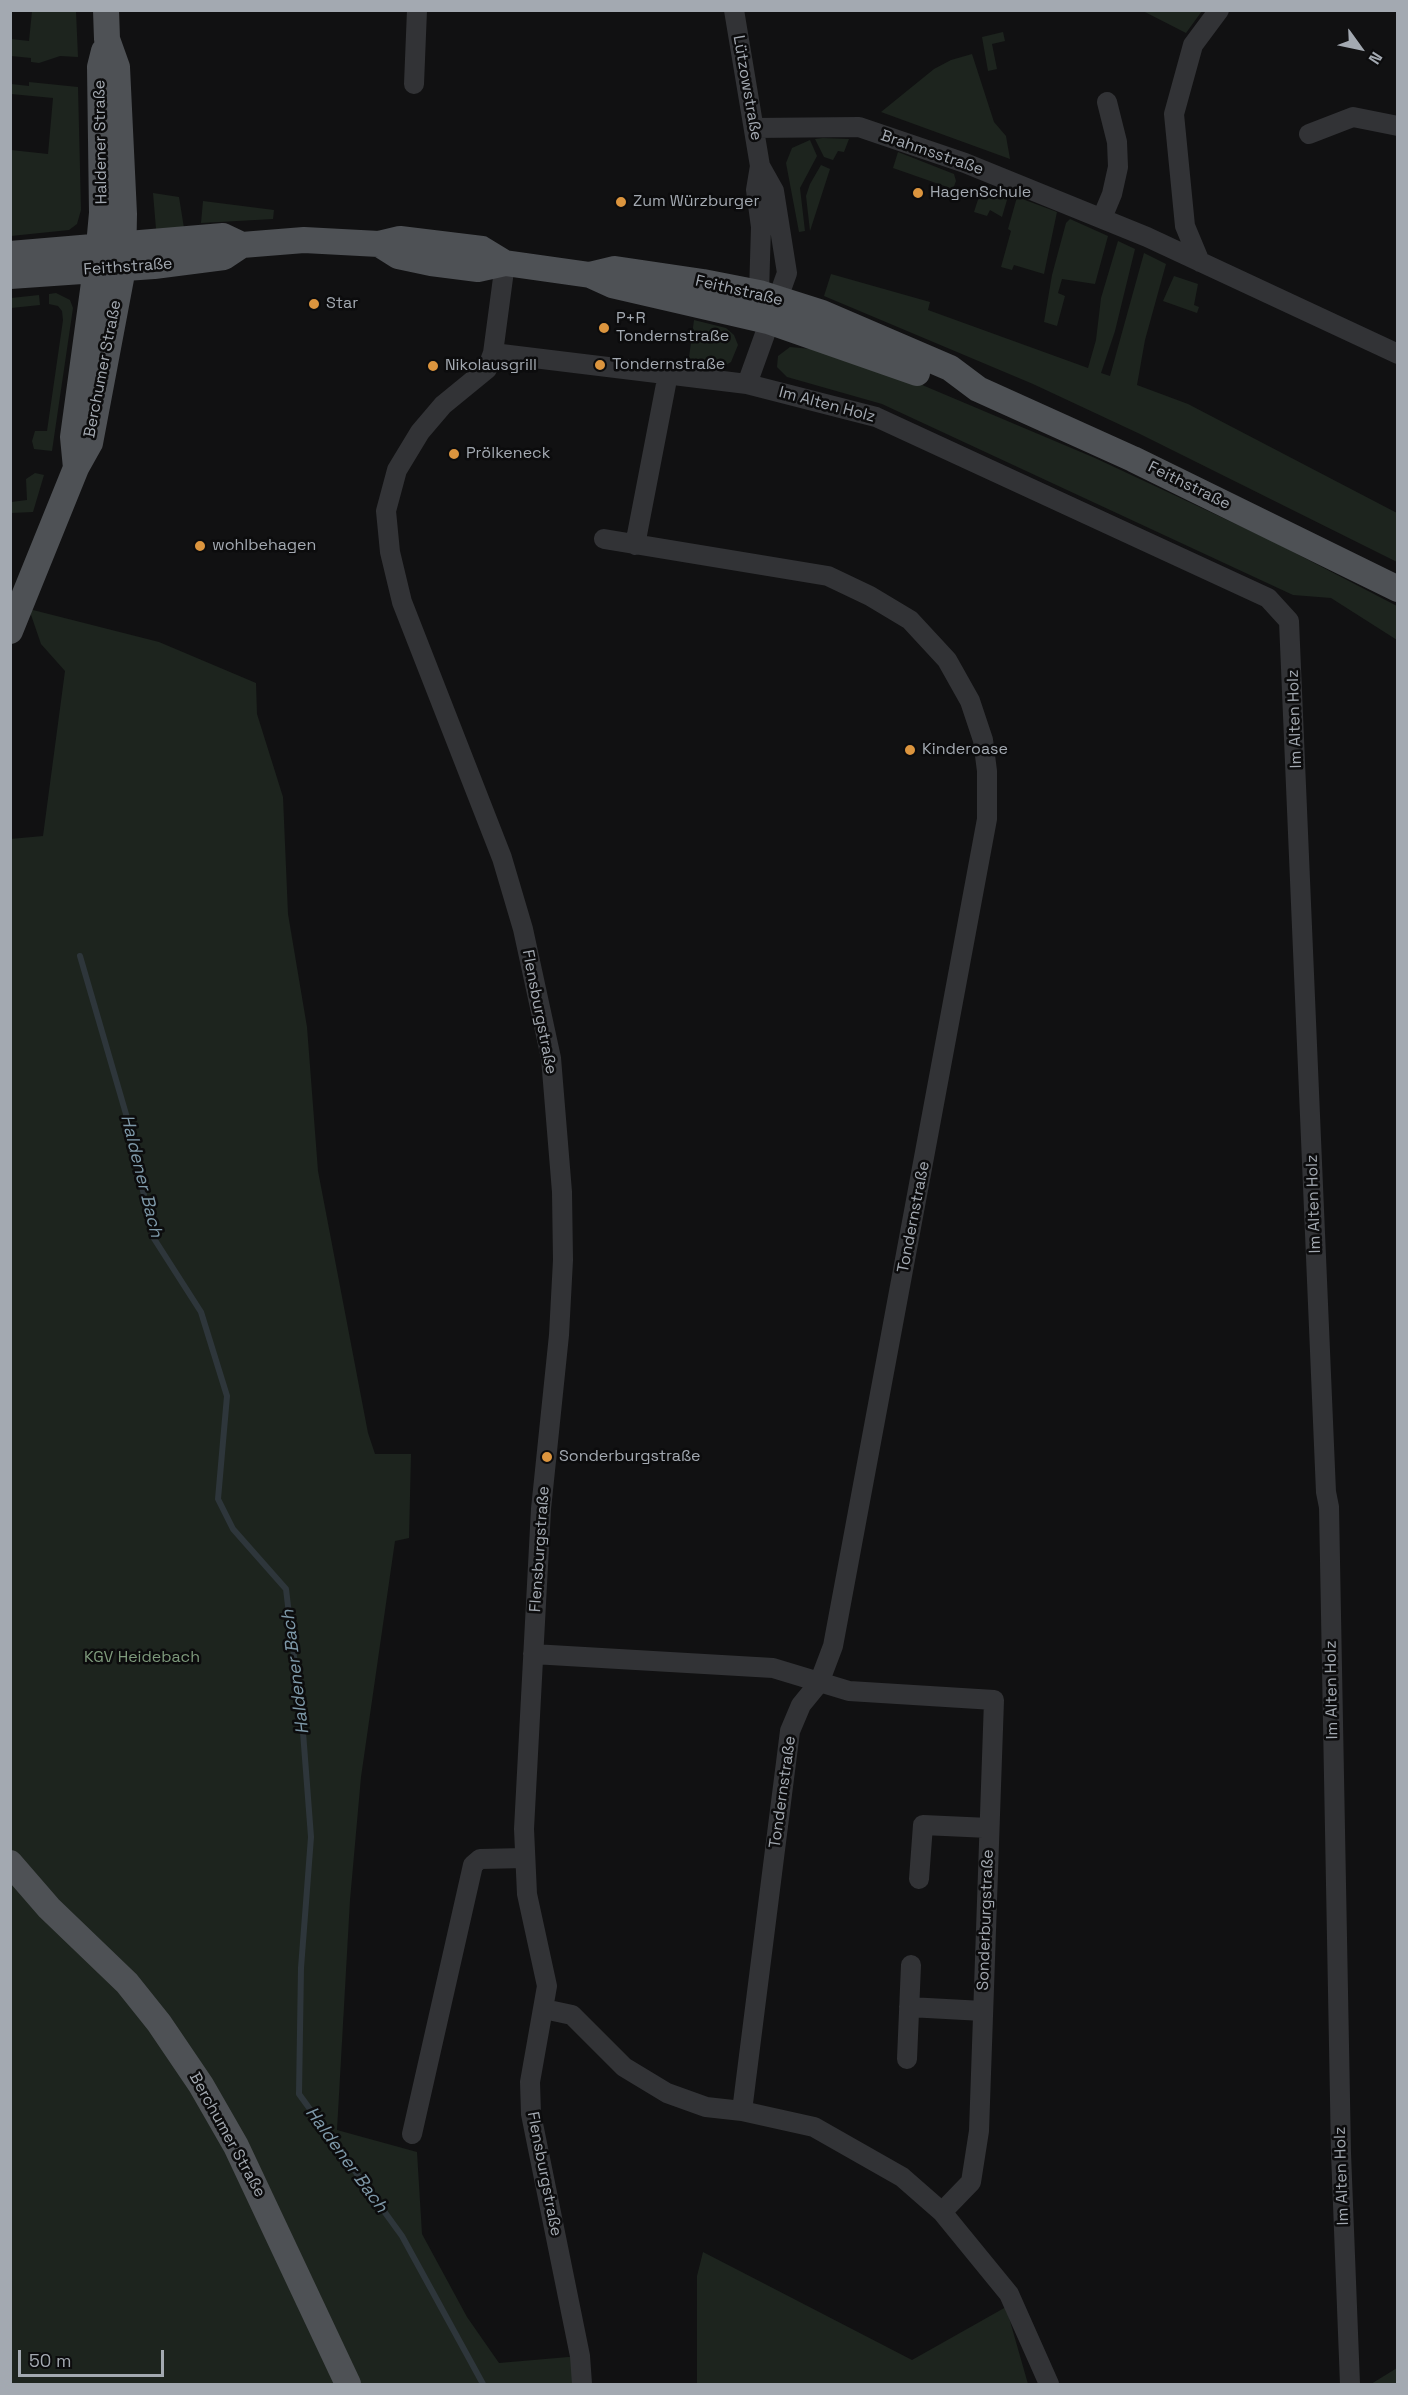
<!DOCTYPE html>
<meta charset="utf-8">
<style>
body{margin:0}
#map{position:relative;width:1408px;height:2395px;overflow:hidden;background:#111112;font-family:"Space Grotesk",sans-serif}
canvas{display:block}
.frame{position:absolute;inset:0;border:12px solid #a3a9b1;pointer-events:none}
.north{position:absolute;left:1330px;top:18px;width:60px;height:60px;-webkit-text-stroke:4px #0c0c0d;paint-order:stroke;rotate:123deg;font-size:16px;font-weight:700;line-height:24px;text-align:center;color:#a3a9b1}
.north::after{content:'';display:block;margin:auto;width:21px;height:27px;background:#a3a9b1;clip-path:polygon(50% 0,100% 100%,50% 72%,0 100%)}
.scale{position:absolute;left:18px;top:2350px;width:146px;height:27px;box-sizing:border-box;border:3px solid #a3a9b1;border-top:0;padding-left:8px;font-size:18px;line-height:21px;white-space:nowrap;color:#a3a9b1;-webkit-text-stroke:4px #0c0c0d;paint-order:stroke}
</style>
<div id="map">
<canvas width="1408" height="2395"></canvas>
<div class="frame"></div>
<div class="north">N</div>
<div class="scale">50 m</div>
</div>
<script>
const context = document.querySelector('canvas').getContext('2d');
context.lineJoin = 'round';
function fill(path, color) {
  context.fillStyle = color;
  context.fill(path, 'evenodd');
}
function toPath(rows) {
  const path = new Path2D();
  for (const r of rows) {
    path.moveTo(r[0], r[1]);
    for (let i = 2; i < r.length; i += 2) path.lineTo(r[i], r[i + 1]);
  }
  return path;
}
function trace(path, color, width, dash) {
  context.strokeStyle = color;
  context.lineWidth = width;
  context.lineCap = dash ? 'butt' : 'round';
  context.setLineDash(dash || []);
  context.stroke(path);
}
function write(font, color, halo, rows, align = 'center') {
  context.font = font + ' "Space Grotesk",sans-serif';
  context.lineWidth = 5;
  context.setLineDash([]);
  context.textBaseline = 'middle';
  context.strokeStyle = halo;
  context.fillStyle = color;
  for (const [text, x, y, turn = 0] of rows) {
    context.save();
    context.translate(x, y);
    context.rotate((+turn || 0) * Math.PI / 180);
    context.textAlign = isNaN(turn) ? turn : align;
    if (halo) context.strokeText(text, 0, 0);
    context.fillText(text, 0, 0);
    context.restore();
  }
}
fill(toPath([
 [32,11,76,11,78,57,60,56,39,63,31,62,31,58,11,56,11,39,29,41],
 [1143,11,1202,11,1186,33],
 [1003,32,1005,41,992,44,997,69,988,71,982,37],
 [972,54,994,122,1006,136,1010,159,881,112,934,69,951,60],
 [29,82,78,87,81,210,77,224,69,230,11,236,11,150,48,154,53,98,11,94,11,84,29,86],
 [815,139,823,138,849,139,844,152,838,151,833,160,824,157],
 [810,140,817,156,800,188,805,231,799,232,786,163,792,148],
 [898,152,954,174,956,181,953,189,893,168],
 [821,165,830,169,810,231,806,196,810,184],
 [983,184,1009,193,1002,217,990,210,987,216,974,212],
 [153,193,179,197,184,228,156,229],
 [1017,197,1057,212,1044,274,1014,265,1012,270,1001,267,1011,231,1008,229],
 [203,201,274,210,273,219,201,223],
 [1070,219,1108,236,1095,284,1062,279,1058,293,1065,296,1057,326,1044,322,1052,275,1066,223],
 [1118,241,1135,249,1115,331,1101,373,1110,376,1144,253,1166,264,1145,340,1137,385,1188,404,1397,513,1397,562,1140,434,1033,384,824,296,831,274,930,302,928,310,1088,368,1096,340,1101,298],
 [1174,276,1198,284,1194,305,1199,307,1197,313,1163,301],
 [56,293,70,300,73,308,52,451,34,449,32,441,35,431,47,431,63,320,62,311,58,306,49,304,49,294],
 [39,295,40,305,11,308,11,298],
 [694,320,726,328,734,335,738,345,731,362,721,368,688,365],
 [790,347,822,350,908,379,1095,458,1270,540,1397,606,1397,640,1331,598,1293,595,882,404,787,377,777,367,778,356],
 [35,473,44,475,33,512,11,513,11,502,27,500,26,479],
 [29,609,159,642,256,683,257,714,283,797,288,914,307,1027,318,1171,368,1433,375,1454,411,1454,409,1538,395,1541,361,1777,350,1900,337,2130,417,2152,422,2234,467,2317,499,2363,580,2356,582,2384,11,2384,10,839,43,836,65,671,41,644],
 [703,2252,912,2360,1006,2307,1028,2384,697,2384,697,2276],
 [1397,2368,1397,2384,1371,2384]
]), '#1d241e');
trace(toPath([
 [80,956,128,1121,153,1237,201,1312,227,1396,218,1499,233,1529,286,1589,303,1732,311,1837,301,1968,299,2094,402,2236,483,2384]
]), '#2e363b', 6);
trace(toPath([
 [734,10,760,166,756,190,761,227,759,293,762,304],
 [414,84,417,10],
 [754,128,859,127,965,163,1147,237,1398,354],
 [1309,134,1353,117,1398,126],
 [1102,218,1112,194,1118,167,1117,142,1107,102],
 [1200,262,1185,226,1174,114,1193,45,1219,10],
 [505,263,493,353,487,369,443,405,420,432,397,470,386,511,390,552,402,602,502,858,523,929,551,1058,562,1192,563,1260,559,1335,541,1509,524,1829,527,1894,547,1986,530,2082,531,2114,580,2356,582,2384],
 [493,353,747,384,876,417,1268,598,1289,621,1326,1492,1329,1507,1341,2153,1350,2384],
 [747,384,787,273,774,191,760,166],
 [604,539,828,576,870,596,910,620,947,660,970,701,983,740,987,771,987,819,833,1646,819,1683,801,1705,790,1731,742,2111],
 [635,545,668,374],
 [533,1654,773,1668,849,1691,994,1700,979,2131,971,2182,942,2212],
 [919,1879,923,1825,989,1828],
 [909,2007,983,2011],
 [544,2009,572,2015,624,2067,667,2093,706,2107,742,2111,814,2127,902,2177,942,2212,1009,2294,1049,2384],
 [907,2059,911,1965],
 [412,2134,473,1865,480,1859,525,1858]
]), '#323336', 20);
trace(toPath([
 [379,244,398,256,431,263,478,269,505,263,590,275,612,285,768,321,917,373],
 [10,254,223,236,242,245,304,240,379,244,400,239,482,249,505,263],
 [590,275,615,269,703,282,759,293,822,313,950,368,978,389,1133,459,1398,589],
 [10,276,154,266,224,257,242,245],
 [76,468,73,437,99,246,102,213,100,67,104,51],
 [10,631,76,468,90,443,123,268,124,214,117,67,107,39,106,10],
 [10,1863,49,1908,127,1983,159,2023,201,2085,236,2146,348,2384]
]), '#4e5155', 26);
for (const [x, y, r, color] of [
 [918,193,6,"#dc953e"],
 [621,202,6,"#dc953e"],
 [314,304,6,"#dc953e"],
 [604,328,6,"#dc953e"],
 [600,365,6,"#dc953e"],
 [433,366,6,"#dc953e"],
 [454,454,6,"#dc953e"],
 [200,546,6,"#dc953e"],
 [910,750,6,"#dc953e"],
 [547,1457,6,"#dc953e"]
]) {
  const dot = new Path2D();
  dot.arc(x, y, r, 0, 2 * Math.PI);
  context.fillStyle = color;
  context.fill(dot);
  trace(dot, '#0c0c0d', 2);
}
write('16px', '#a3a9b1', '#0c0c0d', [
 ["Lützowstraße",747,88,80],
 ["Haldener Straße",101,142,-91],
 ["Brahmsstraße",932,153,19],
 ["Feithstraße",128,267,-4],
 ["Feithstraße",739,291,13],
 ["Berchumer Straße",103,369,-79],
 ["Im Alten Holz",827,405,15],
 ["Feithstraße",1189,486,26],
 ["Im Alten Holz",1295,719,-92],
 ["Flensburgstraße",539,1012,79],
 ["Im Alten Holz",1314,1204,-92],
 ["Tondernstraße",914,1217,-79],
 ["Flensburgstraße",540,1549,-86],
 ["Im Alten Holz",1332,1690,-91],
 ["Tondernstraße",783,1792,-82],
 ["Sonderburgstraße",986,1920,-88],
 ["Berchumer Straße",227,2135,61],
 ["Flensburgstraße",544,2174,79],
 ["Im Alten Holz",1342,2176,-92]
]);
write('16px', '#a3a9b1', '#0c0c0d', [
 ["HagenSchule",930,193],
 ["Zum Würzburger",633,202],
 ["Star",326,304],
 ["P+R",616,319],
 ["Tondernstraße",616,337],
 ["Tondernstraße",612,365],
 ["Nikolausgrill",445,366],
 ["Prölkeneck",466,454],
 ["wohlbehagen",212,546],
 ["Kinderoase",922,750],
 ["Sonderburgstraße",559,1457]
], 'left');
write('16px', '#7e9a7c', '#0c0c0d', [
 ["KGV Heidebach",142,1658]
]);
write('italic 18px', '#7e99a9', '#0c0c0d', [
 ["Haldener Bach",141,1176,76],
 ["Haldener Bach",296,1672,-97],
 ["Haldener Bach",346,2160,54]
]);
</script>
